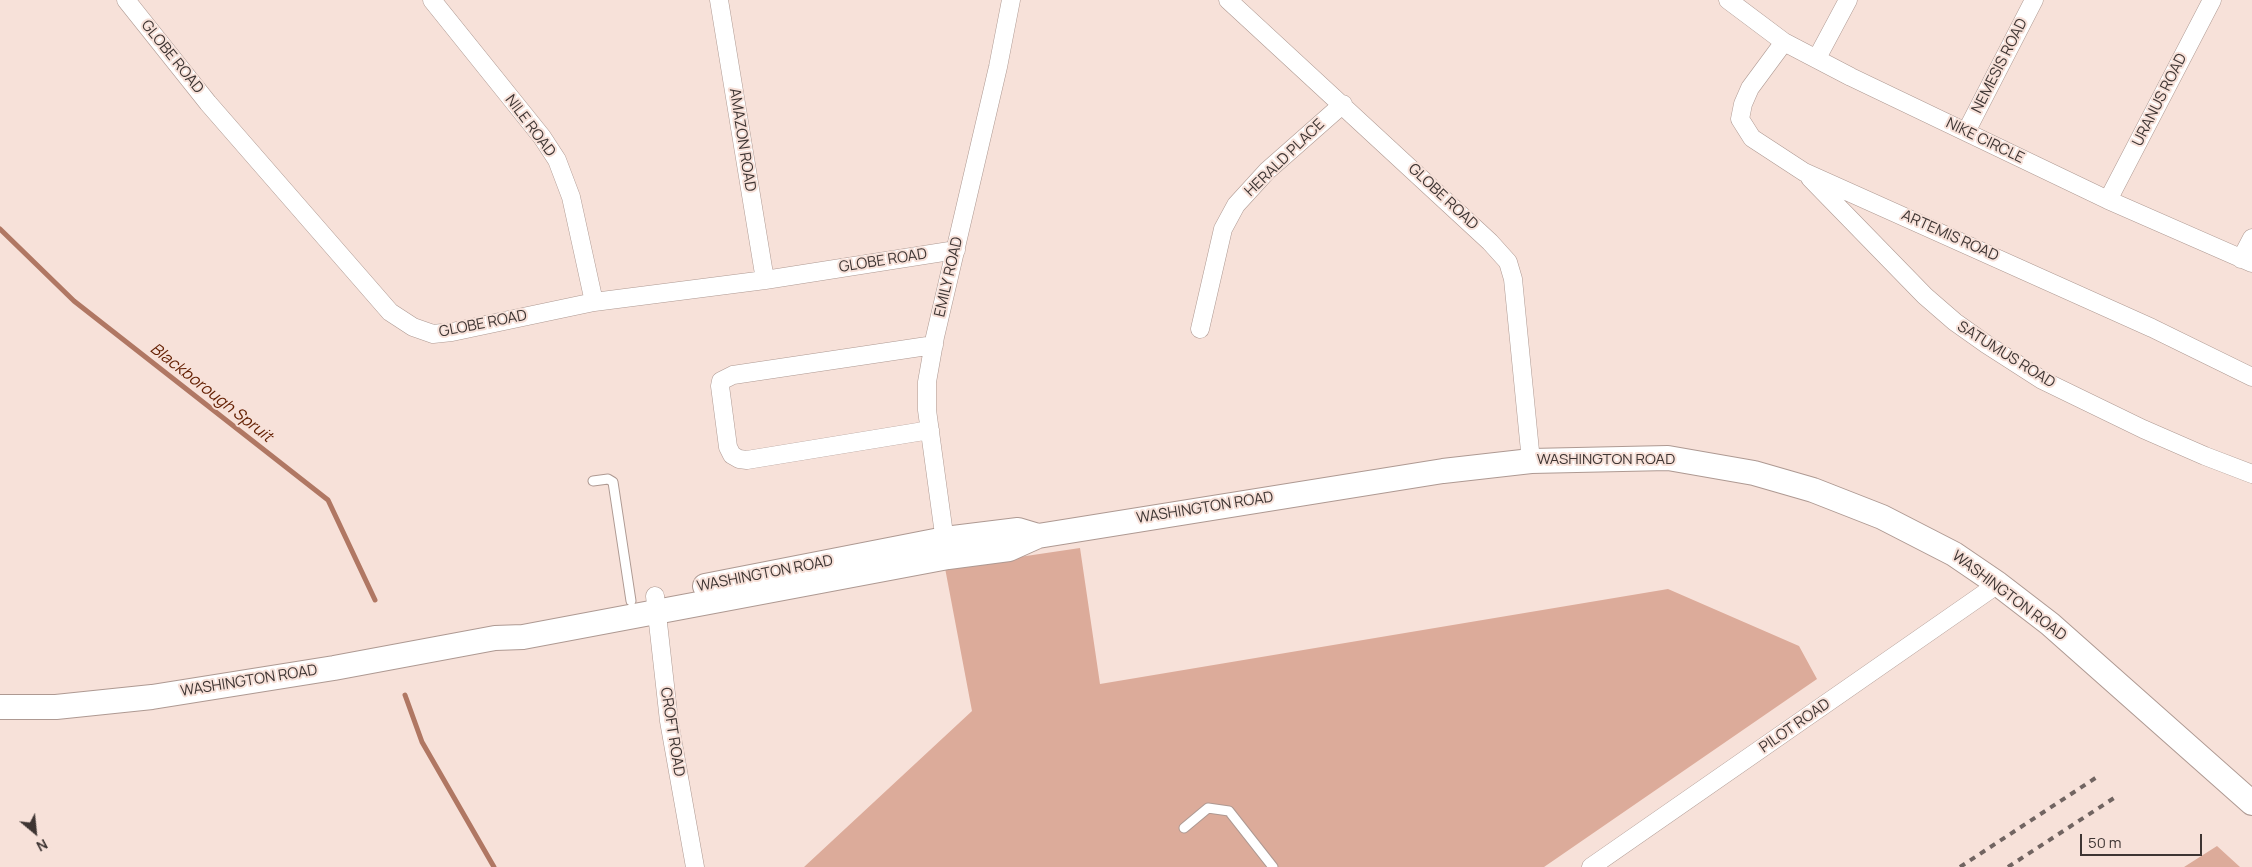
<!DOCTYPE html>
<style>
body{margin:0}
#map{position:relative;width:2252px;height:867px;overflow:hidden;background:#f7e1d9;font-family:Manrope,sans-serif}
canvas{display:block}
.north{position:absolute;left:10px;top:807px;width:50px;height:50px;-webkit-text-stroke:4px #f7e1d9;paint-order:stroke;rotate:152deg;font-size:14px;font-weight:700;line-height:20px;text-align:center;color:#3e3533}
.north::after{content:'';display:block;margin:auto;width:18px;height:22px;background:#3e3533;clip-path:polygon(50% 0,100% 100%,50% 72%,0 100%)}
.scale{position:absolute;left:2080px;top:834px;width:122px;height:22px;box-sizing:border-box;border:2px solid #3e3533;border-top:0;padding-left:6px;font-size:15px;line-height:18px;white-space:nowrap;color:#3e3533;-webkit-text-stroke:4px #f7e1d9;paint-order:stroke}
</style>
<div id="map">
<canvas width="2252" height="867"></canvas>
<div class="north">N</div>
<div class="scale">50 m</div>
</div>
<script>
const context = document.querySelector('canvas').getContext('2d');
context.lineJoin = 'round';
function fill(path, color) {
  context.fillStyle = color;
  context.fill(path, 'evenodd');
}
function toPath(rows) {
  const path = new Path2D();
  for (const r of rows) {
    path.moveTo(r[0], r[1]);
    for (let i = 2; i < r.length; i += 2) path.lineTo(r[i], r[i + 1]);
  }
  return path;
}
function trace(path, color, width, dash) {
  context.strokeStyle = color;
  context.lineWidth = width;
  context.lineCap = dash ? 'butt' : 'round';
  context.setLineDash(dash || []);
  context.stroke(path);
}
function write(font, color, halo, rows, align = 'center') {
  context.font = font + ' Manrope,sans-serif';
  context.lineWidth = 4;
  context.setLineDash([]);
  context.textBaseline = 'middle';
  context.strokeStyle = halo;
  context.fillStyle = color;
  for (const [text, x, y, turn = 0] of rows) {
    context.save();
    context.translate(x, y);
    context.rotate((+turn || 0) * Math.PI / 180);
    context.textAlign = isNaN(turn) ? turn : align;
    if (halo) context.strokeText(text, 0, 0);
    context.fillText(text, 0, 0);
    context.restore();
  }
}
fill(toPath([
 [1080,548,1100,684,1668,589,1799,646,1817,679,1544,867,804,867,972,711,945,568],
 [2217,846,2240,867,2184,867]
]), '#dcab9a');
trace(toPath([
 [0,229,74,301,328,500,375,600],
 [405,695,422,742,494,867]
]), '#b07763', 5);
const lane = toPath([
 [593,481,608,479,613,482,631,601],
 [1184,828,1208,808,1229,811,1273,867]
]);
const street = toPath([
 [126,0,208,103,390,312,413,327,433,334,452,332,594,302,765,280,956,250],
 [432,0,542,137,557,160,571,197,594,302],
 [719,0,765,280],
 [1228,0,1490,242,1508,262,1513,279,1531,461],
 [1728,0,1784,42,1851,77,2108,200,2252,263],
 [1784,42,1750,88,1743,104,1740,119,1752,138,1804,172,2152,328,2252,377],
 [1817,58,1848,0],
 [1966,132,2034,0],
 [1810,178,1925,296,1955,322,1986,344,2042,380,2143,429,2205,456,2252,474],
 [2108,200,2212,0],
 [2241,259,2252,238],
 [1200,329,1223,229,1236,205,1267,171,1343,104],
 [930,430,747,460,739,459,732,455,728,447,720,386,721,381,733,375,934,345],
 [946,549,927,410,927,382,935,337,998,67,1011,0],
 [655,596,669,721,695,867],
 [1591,867,1998,584]
]);
const secondary = toPath([
 [705,586,945,539,1018,530,1038,536],
 [0,707,56,707,152,697,334,668,495,638,523,637,948,557,1009,549,1038,536,1443,471,1531,461,1668,458,1754,473,1813,490,1882,517,1954,554,1998,584,2050,624,2252,803]
]);
trace(lane, '#ae9992', 11);
trace(street, '#ae9992', 19);
trace(secondary, '#ae9992', 26);
trace(lane, '#fff', 9);
trace(street, '#fff', 18);
trace(secondary, '#fff', 24);
trace(toPath([
 [1960,867,2100,775],
 [2008,867,2114,798]
]), '#716461', 4, [6, 6]);
write('15px', '#3e3533', '#f7e1d9', [
 ["GLOBE ROAD",172,57,51],
 ["NEMESIS ROAD",2000,66,-63],
 ["URANUS ROAD",2160,100,-63],
 ["NILE ROAD",530,126,53],
 ["AMAZON ROAD",742,140,81],
 ["NIKE CIRCLE",1985,141,26],
 ["HERALD PLACE",1285,158,-44],
 ["GLOBE ROAD",1443,197,43],
 ["ARTEMIS ROAD",1950,236,24],
 ["GLOBE ROAD",883,261,-9],
 ["EMILY ROAD",949,277,-77],
 ["GLOBE ROAD",483,324,-11],
 ["SATUMUS ROAD",2006,355,32],
 ["WASHINGTON ROAD",1606,460],
 ["WASHINGTON ROAD",1205,508,-9],
 ["WASHINGTON ROAD",765,574,-11],
 ["WASHINGTON ROAD",2009,596,37],
 ["WASHINGTON ROAD",249,681,-9],
 ["PILOT ROAD",1795,726,-35],
 ["CROFT ROAD",672,732,81]
]);
write('italic 16px', '#631e01', '#f7e1d9', [
 ["Blackborough Spruit",211,393,38]
]);
</script>
